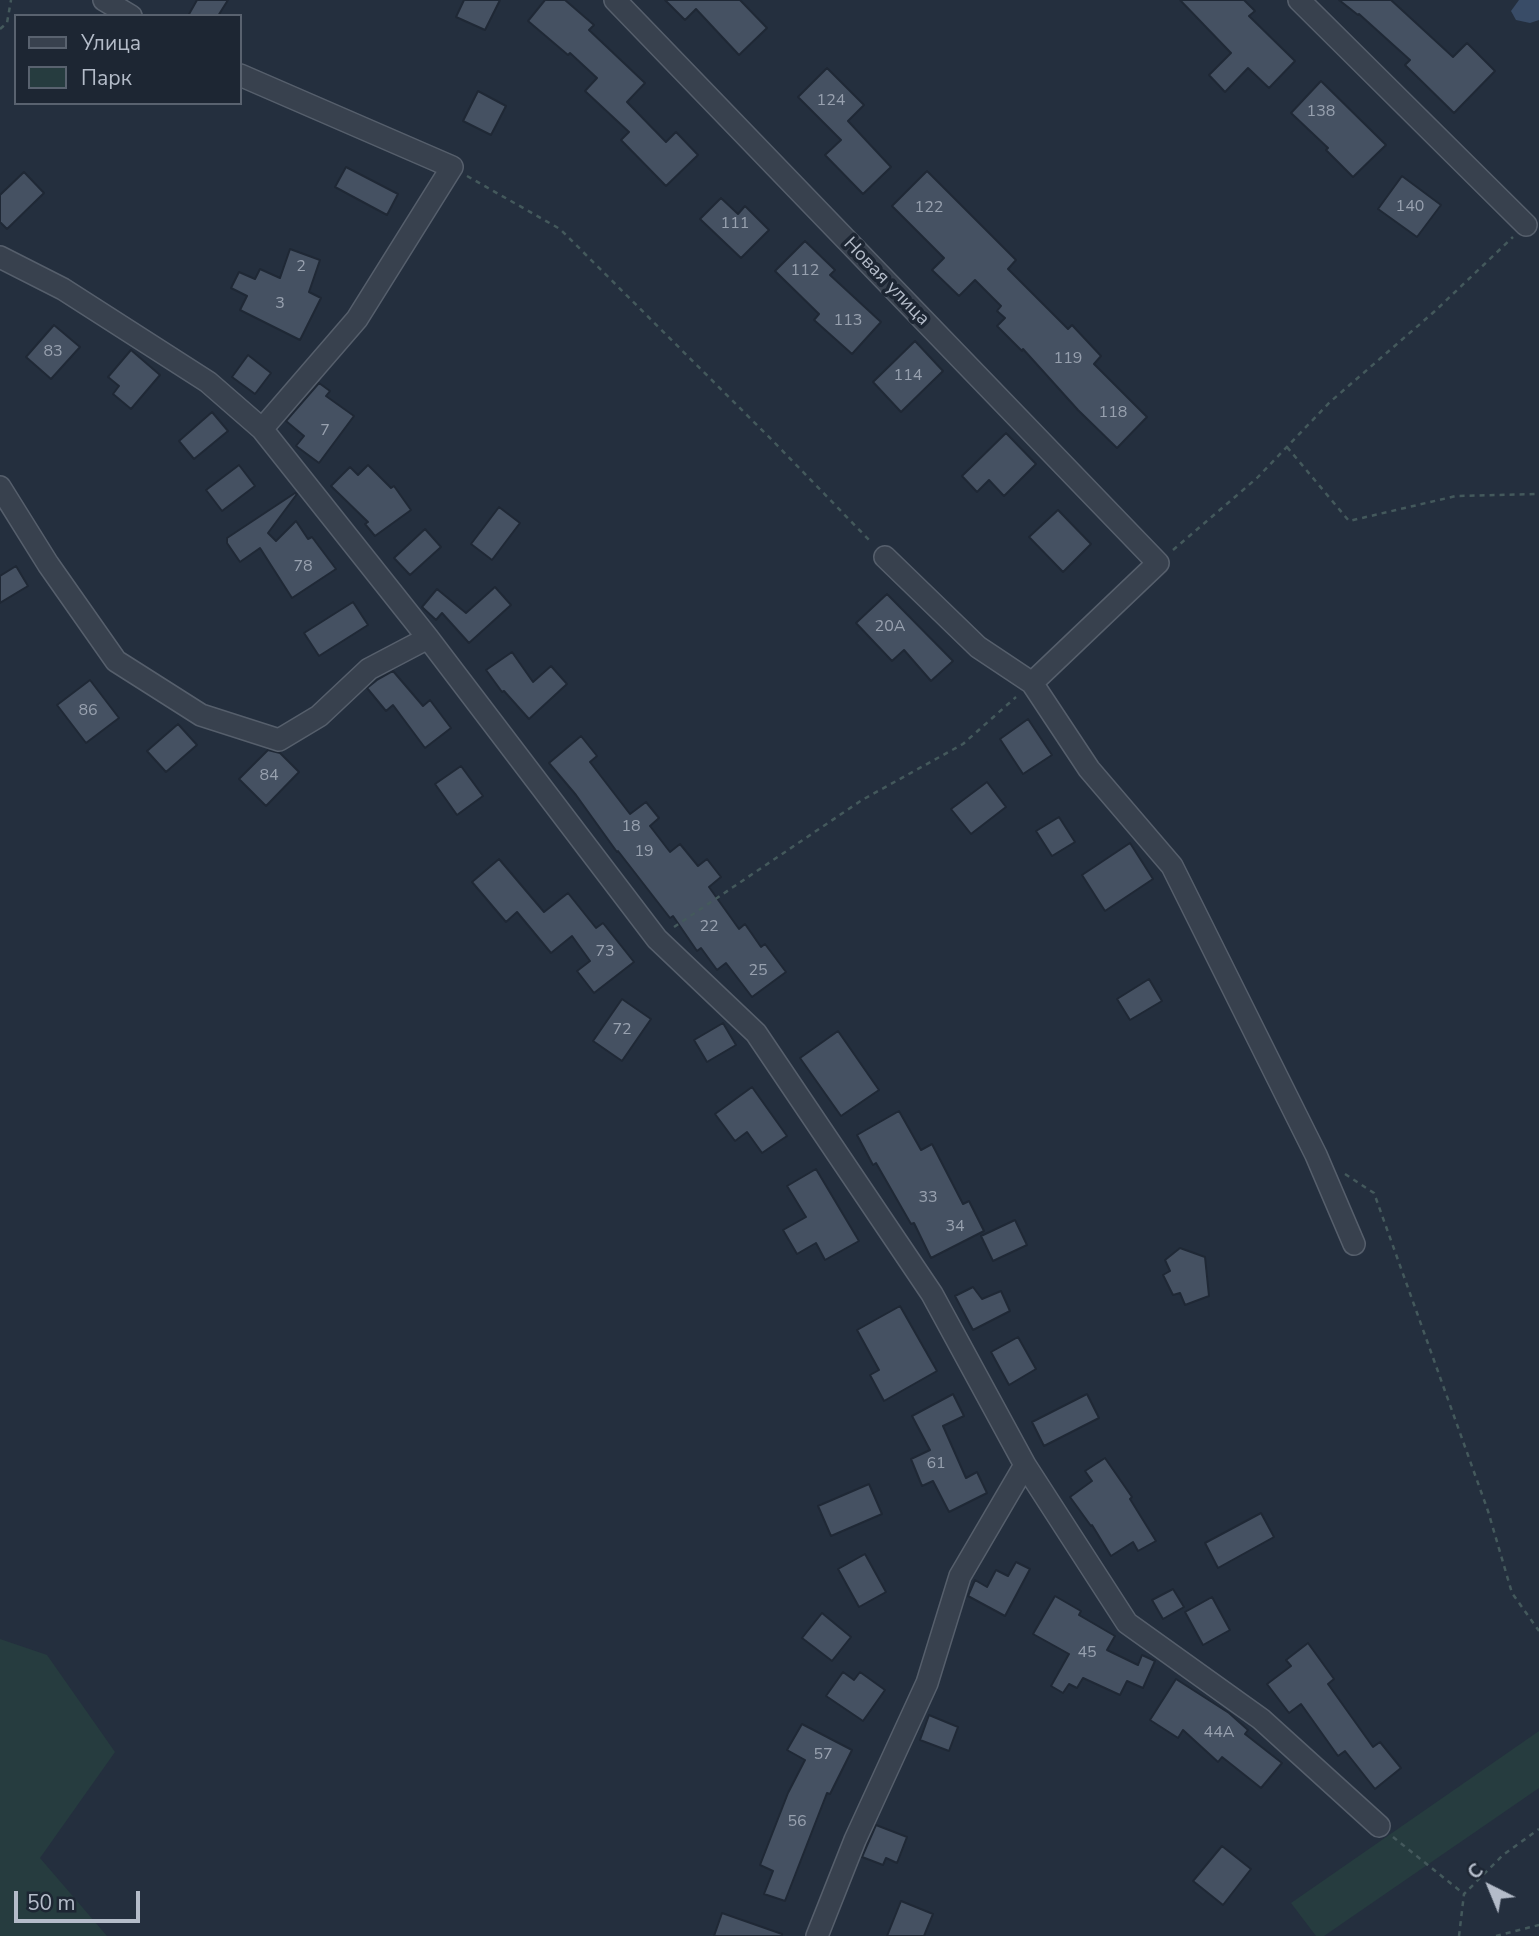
<!DOCTYPE html>
<meta charset="utf-8">
<style>
body{margin:0}
#map{position:relative;width:1539px;height:1936px;overflow:hidden;background:#242f3e;font-family:"Nunito Sans",sans-serif}
canvas{display:block}
.legend{position:absolute;left:14px;top:14px;width:228px;height:91px;box-sizing:border-box;background:#1d2633;border:2px solid #59626f;margin:0;padding:9px 12px;list-style:none;font-size:21px;color:#b4bcc9}
.legend li{display:flex;align-items:center;gap:14px;height:35px}
.legend b{width:35px;border:2px solid #59626f}
.north{position:absolute;left:1455px;top:1852px;width:70px;height:70px;-webkit-text-stroke:5px #1d2633;paint-order:stroke;rotate:317deg;font-size:19px;font-weight:700;line-height:28px;text-align:center;color:#b4bcc9}
.north::after{content:'';display:block;margin:auto;width:24px;height:32px;background:#b4bcc9;clip-path:polygon(50% 0,100% 100%,50% 72%,0 100%)}
.scale{position:absolute;left:14px;top:1891px;width:126px;height:32px;box-sizing:border-box;border:4px solid #b4bcc9;border-top:0;padding-left:9px;font-size:21px;line-height:24px;white-space:nowrap;color:#b4bcc9;-webkit-text-stroke:5px #1d2633;paint-order:stroke}
</style>
<div id="map">
<canvas width="1539" height="1936"></canvas>
<ul class="legend">
<li><b style="height:9px;background:#38414e"></b>Улица</li>
<li><b style="height:19px;background:#263c3f"></b>Парк</li>
</ul>
<div class="north">С</div>
<div class="scale">50 m</div>
</div>
<script>
const context = document.querySelector('canvas').getContext('2d');
context.lineJoin = 'round';
function fill(path, color) {
  context.fillStyle = color;
  context.fill(path, 'evenodd');
}
function toPath(rows) {
  const path = new Path2D();
  for (const r of rows) {
    path.moveTo(r[0], r[1]);
    for (let i = 2; i < r.length; i += 2) path.lineTo(r[i], r[i + 1]);
  }
  return path;
}
function trace(path, color, width, dash) {
  context.strokeStyle = color;
  context.lineWidth = width;
  context.lineCap = dash ? 'butt' : 'round';
  context.setLineDash(dash || []);
  context.stroke(path);
}
function write(font, color, halo, rows, align = 'center') {
  context.font = font + ' "Nunito Sans",sans-serif';
  context.lineWidth = 7;
  context.setLineDash([]);
  context.textBaseline = 'middle';
  context.strokeStyle = halo;
  context.fillStyle = color;
  for (const [text, x, y, turn = 0] of rows) {
    context.save();
    context.translate(x, y);
    context.rotate((+turn || 0) * Math.PI / 180);
    context.textAlign = isNaN(turn) ? turn : align;
    if (halo) context.strokeText(text, 0, 0);
    context.fillText(text, 0, 0);
    context.restore();
  }
}
fill(toPath([
 [0,1639,47,1655,115,1752,40,1858,107,1936,0,1936],
 [1539,1731,1539,1788,1324,1936,1316,1936,1291,1903]
]), '#263c3f');
fill(toPath([
 [1519,0,1539,0,1539,20,1530,23,1516,20,1511,11]
]), '#394c67');
const building = toPath([
 [197,0,228,0,218,16,188,16,197,0],
 [464,0,500,0,485,30,456,17,464,0],
 [545,0,565,0,594,25,589,30,645,83,627,102,666,142,676,132,698,155,666,186,621,140,629,132,585,91,597,78,570,53,568,55,528,21,545,0],
 [665,0,740,0,767,28,739,55,696,9,685,20,665,0],
 [1180,0,1244,0,1255,11,1249,16,1295,61,1269,88,1248,68,1225,92,1209,75,1231,53,1180,0],
 [1339,0,1391,0,1453,57,1467,43,1495,71,1454,113,1405,65,1410,60,1359,14,1358,15,1339,0],
 [827,68,864,105,848,121,891,167,863,194,825,155,841,140,798,97,827,68],
 [1321,81,1386,145,1353,177,1326,150,1328,148,1291,113,1321,81],
 [478,91,506,106,491,135,463,121,478,91],
 [346,167,398,194,387,215,335,187,346,167],
 [927,171,1016,260,1008,269,1068,329,1072,325,1101,356,1094,364,1147,417,1117,448,1078,410,1023,349,1022,351,997,326,1005,318,997,311,1001,306,975,280,959,296,932,270,944,258,892,206,927,171],
 [24,172,44,193,7,229,0,222,0,195,24,172],
 [1402,176,1441,205,1417,237,1378,209,1402,176],
 [721,198,738,214,745,206,769,230,741,258,700,219,721,198],
 [805,241,835,270,830,275,881,322,852,354,814,320,819,314,775,271,805,241],
 [290,249,320,260,309,292,321,298,300,340,240,310,247,296,231,288,239,272,255,279,260,269,280,278,290,249],
 [54,325,80,347,51,379,26,357,54,325],
 [915,341,943,371,901,412,873,382,915,341],
 [131,350,160,375,131,409,113,394,119,386,108,377,131,350],
 [248,355,271,373,255,394,232,377,248,355],
 [319,383,330,391,326,396,354,416,319,463,296,446,304,436,286,421,319,383],
 [212,412,228,431,194,459,179,441,212,412],
 [1006,433,1036,464,1004,496,989,480,977,492,962,476,1006,433],
 [239,465,255,486,222,511,206,490,239,465],
 [368,465,391,488,394,486,411,510,375,536,365,524,368,522,331,486,350,467,358,475,368,465],
 [295,493,297,494,268,533,276,541,296,521,308,539,312,537,336,569,292,598,260,548,240,562,227,543,227,538,295,493],
 [499,507,520,523,492,560,471,544,499,507],
 [1058,510,1091,544,1063,572,1029,537,1058,510],
 [425,529,441,547,410,575,394,558,425,529],
 [16,566,28,586,0,603,0,576,16,566],
 [495,587,511,605,469,643,442,613,436,620,422,607,437,589,466,613,495,587],
 [887,594,953,661,931,681,904,650,892,661,856,623,887,594],
 [353,602,368,625,319,656,304,633,353,602],
 [512,652,533,682,551,666,567,684,529,719,504,691,502,692,486,670,512,652],
 [393,671,423,706,430,700,451,728,425,748,393,705,386,711,367,688,377,680,393,671],
 [90,680,119,718,86,743,57,705,90,680],
 [1028,719,1052,755,1023,774,1000,739,1028,719],
 [178,724,197,745,166,772,147,751,178,724],
 [581,736,597,756,590,762,630,814,646,802,659,818,650,826,670,852,680,844,698,866,707,859,721,877,709,887,739,929,745,924,761,947,765,944,786,972,752,997,726,963,717,970,701,948,697,951,673,916,670,918,618,851,617,852,576,795,549,763,581,736],
 [268,750,280,753,299,772,266,806,239,779,268,750],
 [461,766,483,796,457,815,435,784,461,766],
 [987,782,1006,807,971,834,951,809,987,782],
 [1059,817,1075,842,1052,856,1036,831,1059,817],
 [1130,843,1153,879,1105,911,1082,875,1130,843],
 [499,859,544,912,568,893,596,928,603,923,634,962,594,993,577,971,590,961,572,936,551,953,517,912,506,922,472,882,499,859],
 [1149,979,1162,1001,1130,1020,1117,999,1149,979],
 [622,999,651,1019,622,1061,593,1041,622,999],
 [723,1023,736,1045,707,1062,694,1040,723,1023],
 [838,1031,879,1090,841,1116,800,1058,838,1031],
 [752,1087,787,1136,762,1153,747,1132,735,1141,715,1114,752,1087],
 [899,1111,921,1150,932,1144,963,1204,969,1201,984,1231,931,1258,914,1223,911,1224,876,1163,873,1165,857,1135,899,1111],
 [816,1169,859,1241,825,1260,816,1243,797,1254,783,1230,806,1217,787,1186,816,1169],
 [1015,1220,1027,1245,993,1261,981,1236,1015,1220],
 [1180,1248,1205,1257,1209,1296,1185,1305,1180,1293,1173,1295,1163,1275,1170,1271,1165,1260,1180,1248],
 [973,1287,982,1299,1001,1291,1010,1311,973,1330,955,1296,973,1287],
 [900,1306,937,1371,884,1401,870,1375,879,1370,857,1330,900,1306],
 [1018,1337,1036,1369,1009,1385,991,1352,1018,1337],
 [953,1394,964,1416,943,1426,966,1478,977,1472,987,1493,949,1512,933,1481,922,1486,911,1459,930,1450,912,1416,953,1394],
 [1087,1394,1099,1418,1044,1446,1032,1422,1087,1394],
 [1105,1458,1132,1497,1130,1499,1156,1541,1138,1551,1133,1542,1111,1556,1092,1525,1091,1526,1070,1497,1092,1481,1085,1471,1105,1458],
 [869,1484,882,1514,831,1536,818,1506,869,1484],
 [1261,1513,1274,1537,1218,1568,1205,1543,1261,1513],
 [865,1554,886,1592,859,1607,838,1569,865,1554],
 [1016,1562,1030,1569,1005,1616,968,1596,975,1580,987,1587,996,1570,1008,1576,1016,1562],
 [1173,1589,1184,1607,1163,1619,1152,1600,1173,1589],
 [1055,1596,1081,1611,1079,1615,1115,1636,1107,1650,1138,1665,1142,1655,1155,1661,1143,1688,1127,1681,1120,1695,1083,1678,1077,1688,1069,1684,1063,1693,1051,1686,1069,1654,1033,1634,1055,1596],
 [1212,1597,1230,1630,1203,1645,1185,1612,1212,1597],
 [822,1613,851,1637,832,1661,802,1638,822,1613],
 [1308,1643,1334,1679,1328,1684,1373,1747,1380,1742,1401,1768,1375,1789,1345,1751,1338,1756,1301,1704,1289,1713,1267,1684,1291,1666,1286,1660,1308,1643],
 [843,1672,854,1680,860,1672,885,1690,863,1721,826,1696,843,1672],
 [1176,1679,1229,1713,1248,1730,1245,1734,1282,1763,1261,1788,1222,1757,1218,1762,1183,1730,1178,1738,1150,1720,1176,1679],
 [929,1715,958,1727,949,1751,920,1740,929,1715],
 [802,1724,852,1750,830,1794,827,1793,785,1901,764,1894,773,1871,760,1865,788,1793,805,1760,787,1750,802,1724],
 [876,1825,907,1837,897,1863,886,1858,883,1865,862,1857,876,1825],
 [1222,1846,1251,1869,1223,1905,1193,1881,1222,1846],
 [901,1901,933,1914,924,1936,887,1936,901,1901],
 [722,1913,782,1934,782,1936,714,1936,722,1913]
]);
fill(building, '#455162');
trace(building, '#1f2835', 2);
const minor = toPath([
 [104,0,131,16],
 [615,0,1158,563,1032,683],
 [1299,0,1526,225],
 [240,75,452,167,357,319,262,429],
 [0,257,63,289,208,382,262,429,428,638,657,939,756,1033,932,1294,1025,1465,960,1576,927,1683,855,1840,817,1936],
 [0,487,48,564,116,661,201,715,279,740,319,716,369,669,428,638],
 [885,557,978,647,1032,683,1089,769,1172,866,1316,1155,1354,1244],
 [1025,1465,1127,1623,1261,1719,1379,1826]
]);
trace(minor, '#565f6c', 24);
trace(toPath([
 [0,29,7,23,11,0],
 [467,176,560,229,773,441,872,543],
 [1287,447,1349,521,1456,496,1539,494],
 [1173,550,1257,478,1330,402,1435,311,1513,237],
 [674,927,862,800,963,744,1016,697],
 [1345,1174,1374,1193,1488,1511,1512,1593,1539,1631],
 [1393,1837,1464,1894],
 [1459,1936,1464,1894,1503,1855,1539,1829],
 [1496,1936,1539,1925]
]), '#44595c', 2.5, [5, 5]);
trace(minor, '#38414e', 21);
write('16px', '#98a1af', null, [
 ["124",831,101],
 ["138",1321,112],
 ["140",1410,207],
 ["122",929,208],
 ["111",735,224],
 ["2",301,267],
 ["112",805,271],
 ["3",280,304],
 ["113",848,321],
 ["83",53,352],
 ["119",1068,359],
 ["114",908,376],
 ["118",1113,413],
 ["7",325,431],
 ["78",303,567],
 ["20А",890,627],
 ["86",88,711],
 ["84",269,776],
 ["18",631,827],
 ["19",644,852],
 ["22",709,927],
 ["73",605,952],
 ["25",758,971],
 ["72",622,1030],
 ["33",928,1198],
 ["34",955,1227],
 ["61",936,1464],
 ["45",1087,1653],
 ["44А",1219,1733],
 ["57",823,1755],
 ["56",797,1822]
]);
write('19px', '#b4bcc9', '#1d2633', [
 ["Новая улица",886,282,46]
]);
</script>
